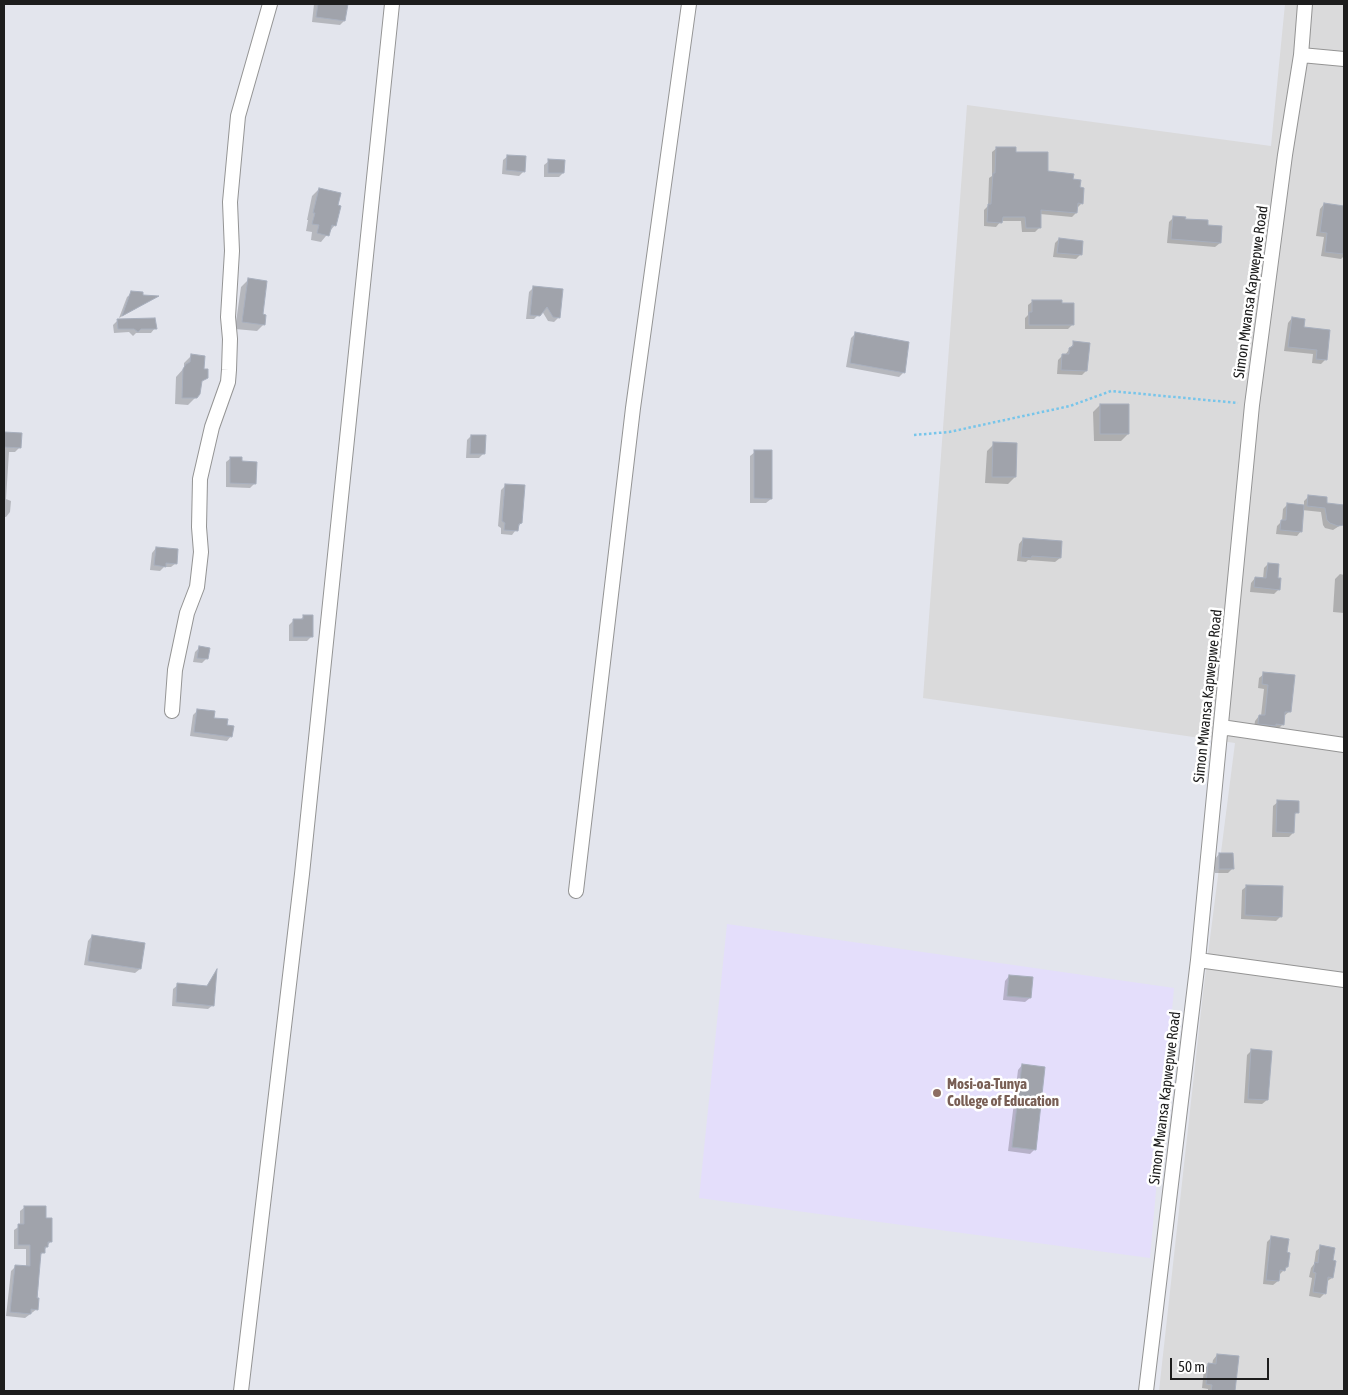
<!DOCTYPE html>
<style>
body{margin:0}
#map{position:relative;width:1348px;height:1395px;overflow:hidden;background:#e3e5ed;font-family:"Asap Condensed",sans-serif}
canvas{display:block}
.frame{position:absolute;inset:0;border:5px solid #1d1d1d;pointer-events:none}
.scale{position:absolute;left:1170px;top:1358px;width:99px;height:22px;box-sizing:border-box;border:2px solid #1d1d1d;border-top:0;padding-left:6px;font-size:15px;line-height:18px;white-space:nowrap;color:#1d1d1d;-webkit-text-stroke:4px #fff;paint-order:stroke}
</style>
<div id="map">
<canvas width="1348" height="1395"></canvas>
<div class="frame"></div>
<div class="scale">50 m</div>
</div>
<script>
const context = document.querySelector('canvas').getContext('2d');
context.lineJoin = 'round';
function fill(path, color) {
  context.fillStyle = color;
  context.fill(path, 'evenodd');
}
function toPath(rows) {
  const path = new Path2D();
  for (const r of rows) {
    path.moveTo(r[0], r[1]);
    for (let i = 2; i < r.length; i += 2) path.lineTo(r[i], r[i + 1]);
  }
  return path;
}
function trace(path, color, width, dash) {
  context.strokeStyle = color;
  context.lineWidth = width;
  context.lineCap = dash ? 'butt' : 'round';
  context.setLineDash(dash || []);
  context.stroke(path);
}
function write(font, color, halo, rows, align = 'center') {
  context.font = font + ' "Asap Condensed",sans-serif';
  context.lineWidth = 5;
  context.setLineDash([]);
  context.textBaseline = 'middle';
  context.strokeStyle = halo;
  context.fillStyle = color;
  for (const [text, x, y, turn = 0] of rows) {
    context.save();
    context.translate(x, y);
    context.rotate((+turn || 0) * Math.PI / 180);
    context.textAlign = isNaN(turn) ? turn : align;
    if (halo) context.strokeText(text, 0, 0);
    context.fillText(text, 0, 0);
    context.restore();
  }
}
fill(toPath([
 [1285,4,1344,4,1344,1391,1159,1391,1203,993,1235,743,923,698,967,105,1271,146]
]), '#dadadb');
fill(toPath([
 [727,924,1174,988,1150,1258,699,1198]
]), '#e4defb');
fill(toPath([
 [314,4,346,4,344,21,340,25,312,22],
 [997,148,1015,153,1047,173,1072,180,1079,188,1082,203,1077,208,1076,213,1072,217,1040,214,1040,227,1035,232,1022,232,1021,221,1001,221,996,227,984,226,984,210,988,206,989,178,992,176,992,152],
 [508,156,524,171,519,176,502,174,503,160],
 [549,161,563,173,559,177,544,177,544,165],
 [319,189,337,206,335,225,321,242,311,240,312,232,306,231,308,220,307,220,312,196],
 [1324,204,1344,207,1344,256,1341,259,1321,256,1324,237,1316,236,1320,209],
 [1174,217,1206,226,1220,243,1215,247,1167,243,1169,222],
 [1059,239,1080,255,1076,259,1053,257,1055,243],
 [248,280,264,324,257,331,235,329,241,287],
 [533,288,559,317,554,322,548,321,542,311,534,319,526,319,529,292],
 [132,293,142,296,156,297,119,318,127,297],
 [1033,301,1072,325,1068,329,1025,329,1025,318,1028,315,1028,305],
 [1292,318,1302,328,1325,360,1321,364,1312,363,1313,354,1284,351,1288,323],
 [118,320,155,328,151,333,136,333,133,336,129,332,114,333,113,325],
 [856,333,904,372,899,377,846,367,851,338],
 [1074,343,1086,371,1082,375,1057,374,1058,360,1063,355,1065,355],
 [191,356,203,370,206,377,200,383,196,397,188,405,175,404,176,377,184,368,184,363],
 [1100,405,1128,434,1121,441,1094,441,1093,412],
 [4,433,20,434,19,448,15,452,9,452,6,499,11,501,10,512,6,517,4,517],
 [471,436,483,454,479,458,466,458,467,440],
 [994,444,1015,477,1008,484,985,483,987,451],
 [755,452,771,499,766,503,750,503,750,456],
 [231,458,241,463,255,483,250,488,226,487,226,462],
 [506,485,521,523,512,535,501,534,501,528,498,526,501,490],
 [1309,496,1325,504,1341,506,1344,508,1344,523,1333,530,1325,528,1323,525,1321,512,1302,510,1301,531,1297,536,1276,534,1277,526,1282,521,1283,509,1287,505,1304,506,1304,501],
 [1023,539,1060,558,1055,562,1028,560,1026,562,1017,561,1019,544],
 [156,548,176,563,171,567,164,567,160,571,150,570,152,553],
 [1268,564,1276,579,1279,589,1274,594,1250,592,1251,583,1255,578,1263,579,1264,568],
 [1340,574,1344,575,1344,613,1333,612,1335,579],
 [304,616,311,637,307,641,289,641,289,625,294,620,300,620],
 [200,647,206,659,202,663,193,662,195,652],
 [1264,674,1290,711,1284,716,1283,724,1278,729,1254,728,1255,721,1259,716,1261,716,1264,689,1258,688,1259,678],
 [198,710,226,726,231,736,227,741,190,736,193,715],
 [1278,802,1297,812,1293,816,1293,833,1289,837,1272,837,1273,806],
 [1219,854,1232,869,1228,873,1215,873,1215,859],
 [1247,886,1281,916,1276,921,1241,919,1242,890],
 [92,936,140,969,135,973,84,965,88,941],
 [216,972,213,1005,208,1009,172,1006,173,989,178,985,206,987],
 [1009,976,1032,978,1030,998,1025,1002,1003,1000,1005,981],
 [1251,1051,1267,1100,1262,1104,1244,1103,1247,1055],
 [1022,1065,1035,1149,1030,1154,1008,1151,1018,1070],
 [25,1207,45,1220,51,1241,40,1256,37,1309,25,1318,6,1316,11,1271,16,1266,26,1267,26,1249,14,1249,14,1230,20,1226,20,1211],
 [1271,1238,1286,1253,1287,1267,1279,1275,1278,1281,1273,1285,1263,1284,1267,1242],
 [1321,1247,1332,1261,1332,1278,1326,1282,1325,1293,1320,1298,1309,1296,1312,1278,1309,1277,1311,1268,1314,1264,1316,1251],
 [1217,1355,1238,1358,1234,1391,1208,1391,1208,1389,1202,1388,1204,1369,1209,1364,1212,1365,1213,1360]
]), '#0003');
const building = toPath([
 [318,4,348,4,345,21,316,17,318,4],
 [996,147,1016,147,1016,152,1048,152,1048,171,1074,174,1073,179,1081,180,1080,187,1084,188,1083,204,1078,203,1077,213,1041,210,1041,228,1026,228,1025,217,1003,217,1002,223,987,222,988,204,991,204,993,173,995,173,996,147],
 [507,155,526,156,525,172,506,170,507,155],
 [548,159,565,160,564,173,548,173,548,159],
 [319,188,341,193,338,205,341,206,336,226,332,225,329,236,317,233,319,225,312,224,315,213,313,213,319,188],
 [1324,203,1344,206,1344,254,1325,252,1327,233,1320,232,1324,203],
 [1173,216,1186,217,1185,219,1208,220,1208,225,1222,226,1221,243,1171,239,1173,216],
 [1059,238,1083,241,1082,255,1057,253,1059,238],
 [248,278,267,281,263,314,266,315,265,325,242,322,248,278],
 [533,286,563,289,560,318,553,317,547,307,540,316,530,315,533,286],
 [131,291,143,292,143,295,159,296,122,316,131,291],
 [1032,300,1062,300,1062,303,1074,303,1074,325,1029,325,1029,312,1032,312,1032,300],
 [1292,317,1305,319,1304,327,1330,330,1327,360,1316,359,1317,350,1288,347,1292,317],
 [155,318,157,329,141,329,138,332,134,329,118,329,117,319,155,318],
 [855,332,909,342,905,373,850,363,855,332],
 [1073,341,1090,343,1087,371,1061,370,1062,354,1069,354,1069,348,1073,346,1073,341],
 [191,354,205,356,204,369,208,369,208,378,202,381,200,394,197,398,182,398,183,369,186,364,190,362,191,354],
 [1100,404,1129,404,1129,434,1100,434,1100,404],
 [4,432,22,433,21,448,4,447,4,432],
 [471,435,486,435,485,454,470,454,471,435],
 [993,442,1017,443,1016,477,992,477,993,442],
 [754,450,772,450,772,499,754,498,754,450],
 [230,457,242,457,242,461,257,462,256,484,230,483,230,457],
 [505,484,525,485,522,523,519,524,518,531,504,530,505,523,502,521,505,484],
 [1308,495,1327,497,1327,503,1344,505,1344,525,1338,526,1330,523,1327,520,1325,508,1307,506,1308,495],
 [1287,503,1304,505,1302,532,1280,530,1281,520,1286,520,1287,503],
 [1023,538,1062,541,1061,558,1032,556,1031,558,1021,557,1023,538],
 [156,547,178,549,177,564,166,563,166,567,154,565,156,547],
 [1268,563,1279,564,1278,578,1281,578,1280,590,1254,587,1255,577,1266,578,1268,563],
 [303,615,313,615,313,637,293,637,293,619,303,619,303,615],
 [199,646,210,648,208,659,197,658,199,646],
 [1263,672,1295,675,1291,712,1285,712,1284,725,1276,724,1276,726,1258,724,1259,715,1265,715,1268,685,1262,684,1263,672],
 [197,709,215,711,214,718,228,719,227,725,234,726,232,737,194,732,197,709],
 [1277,800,1299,801,1299,813,1295,813,1294,833,1276,832,1277,800],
 [1219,853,1233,853,1234,869,1219,869,1219,853],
 [1246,885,1283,886,1282,917,1245,915,1246,885],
 [92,935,145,943,141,969,88,961,92,935],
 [217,969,214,1006,176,1002,177,983,207,986,217,969],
 [1009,975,1033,977,1031,998,1007,996,1009,975],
 [1251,1049,1272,1051,1268,1100,1248,1099,1251,1049],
 [1022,1064,1045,1067,1036,1150,1012,1147,1022,1064],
 [24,1206,46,1206,46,1218,52,1218,52,1242,48,1242,48,1247,45,1247,45,1253,41,1253,37,1298,39,1298,38,1310,31,1309,31,1314,10,1312,15,1265,30,1266,30,1245,18,1245,18,1224,24,1224,24,1206],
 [1271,1236,1289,1239,1287,1252,1290,1253,1288,1267,1286,1267,1285,1271,1280,1270,1279,1281,1266,1280,1271,1236],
 [1320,1245,1335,1248,1333,1260,1336,1261,1333,1278,1328,1277,1326,1294,1313,1292,1316,1273,1313,1272,1315,1262,1318,1263,1320,1245],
 [1217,1354,1239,1356,1235,1391,1211,1391,1212,1385,1206,1384,1208,1363,1216,1364,1217,1354]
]);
fill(building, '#a0a3ab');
trace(building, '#a8afbd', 1);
const minor = toPath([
 [1301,55,1344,59],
 [172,711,175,670,187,613,197,587,201,552,199,527,200,479,212,427,228,382,229,370,230,339,228,317,232,251,230,202,238,116,270,4],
 [1221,727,1344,745],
 [576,891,633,408,689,4],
 [1198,960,1344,980],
 [241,1391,302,874,392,4],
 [1146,1391,1198,960,1252,405,1285,155,1301,55,1305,4]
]);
trace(minor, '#949494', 16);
trace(toPath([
 [914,435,949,432,1070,406,1111,391,1238,403]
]), '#77c5ea', 2.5, [2.5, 2.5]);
trace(minor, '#fff', 14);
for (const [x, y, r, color] of [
 [937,1093,5,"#8d6e63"]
]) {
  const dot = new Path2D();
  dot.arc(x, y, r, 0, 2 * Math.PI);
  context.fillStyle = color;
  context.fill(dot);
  trace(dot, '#fff', 2);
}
write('15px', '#1d1d1d', '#fff', [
 ["Simon Mwansa Kapwepwe Road",1251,292,-82],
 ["Simon Mwansa Kapwepwe Road",1208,696,-84],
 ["Simon Mwansa Kapwepwe Road",1165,1098,-83]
]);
write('bold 15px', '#785e54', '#fff', [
 ["Mosi-oa-Tunya",947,1084],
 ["College of Education",947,1101]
], 'left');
</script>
